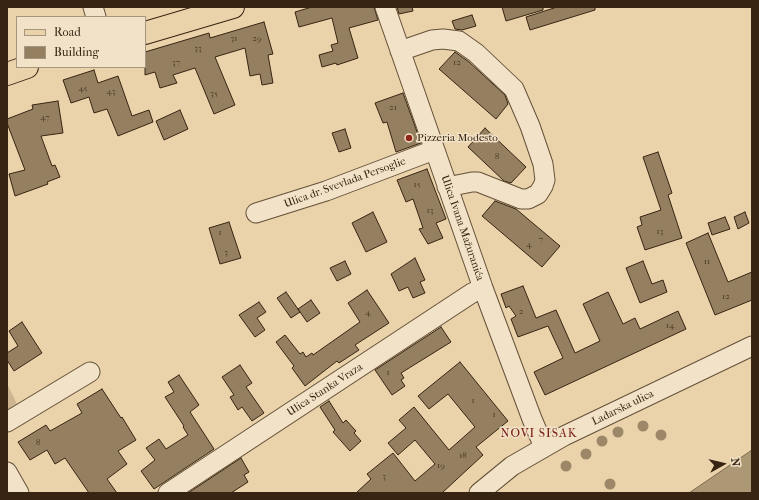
<!DOCTYPE html>
<meta charset="utf-8">
<style>
body{margin:0}
#map{position:relative;width:759px;height:500px;overflow:hidden;background:#ead3aa;font-family:"IM FELL French Canon",serif}
canvas{display:block}
.frame{position:absolute;inset:0;border:8px solid #372412;pointer-events:none}
.legend{position:absolute;left:16px;top:16px;width:130px;height:52px;box-sizing:border-box;background:#f1e2c8;border:1px solid #a7967f;margin:0;padding:5px 7px;list-style:none;font-size:12px;color:#372412}
.legend li{display:flex;align-items:center;gap:8px;height:20px}
.legend b{width:20px;border:1px solid #a7967f}
.north{position:absolute;left:703px;top:444px;width:40px;height:40px;-webkit-text-stroke:3px #f1e2c8;paint-order:stroke;rotate:82deg;font-size:11px;font-weight:700;line-height:16px;text-align:center;color:#372412}
.north::after{content:'';display:block;margin:auto;width:14px;height:18px;background:#372412;clip-path:polygon(50% 0,100% 100%,50% 72%,0 100%)}
</style>
<div id="map">
<canvas width="759" height="500"></canvas>
<div class="frame"></div>
<ul class="legend">
<li><b style="height:5px;background:#ead3aa"></b>Road</li>
<li><b style="height:11px;background:#947f61"></b>Building</li>
</ul>
<div class="north">N</div>
</div>
<script>
const context = document.querySelector('canvas').getContext('2d');
context.lineJoin = 'round';
function fill(path, color) {
  context.fillStyle = color;
  context.fill(path, 'evenodd');
}
function toPath(rows) {
  const path = new Path2D();
  for (const r of rows) {
    path.moveTo(r[0], r[1]);
    for (let i = 2; i < r.length; i += 2) path.lineTo(r[i], r[i + 1]);
  }
  return path;
}
function trace(path, color, width, dash) {
  context.strokeStyle = color;
  context.lineWidth = width;
  context.lineCap = dash ? 'butt' : 'round';
  context.setLineDash(dash || []);
  context.stroke(path);
}
function write(font, color, halo, rows, align = 'center') {
  context.font = font + ' "IM FELL French Canon",serif';
  context.lineWidth = 3;
  context.setLineDash([]);
  context.textBaseline = 'middle';
  context.strokeStyle = halo;
  context.fillStyle = color;
  for (const [text, x, y, turn = 0] of rows) {
    context.save();
    context.translate(x, y);
    context.rotate((+turn || 0) * Math.PI / 180);
    context.textAlign = isNaN(turn) ? turn : align;
    if (halo) context.strokeText(text, 0, 0);
    context.fillText(text, 0, 0);
    context.restore();
  }
}
fill(toPath([
 [7,384,19,408,7,415]
]), '#ccb590');
const water = toPath([
 [752,450,752,493,689,493,749,452,752,450]
]);
fill(water, '#ad9876');
trace(water, '#7e6a4e', 1);
const building = toPath([
 [312,7,374,7,378,20,349,28,358,58,337,65,336,63,322,67,319,55,333,51,331,45,338,43,332,18,299,27,295,12,312,7],
 [397,7,412,7,413,11,399,14,397,7],
 [502,7,543,7,543,10,506,21,502,7],
 [557,7,595,7,595,10,530,30,526,17,557,7],
 [472,15,476,26,462,30,455,29,452,21,472,15],
 [264,22,273,54,268,55,273,83,262,85,260,74,250,76,245,48,215,57,235,105,214,114,195,68,173,75,177,83,160,88,155,72,145,75,145,52,209,33,210,38,264,22],
 [455,52,469,62,505,95,508,104,496,119,439,69,455,52],
 [94,70,98,83,118,76,132,116,149,110,153,122,118,136,107,109,94,113,89,97,71,103,63,80,94,70],
 [403,93,421,143,396,152,387,122,383,123,375,103,403,93],
 [58,101,63,133,41,136,52,166,55,165,60,177,47,182,48,184,15,196,9,174,25,170,7,123,7,119,33,109,32,105,58,101],
 [180,110,188,129,164,140,156,121,180,110],
 [485,128,526,167,511,183,504,181,468,147,485,128],
 [345,129,351,148,339,152,332,133,345,129],
 [658,152,672,193,668,195,682,238,645,250,637,227,642,225,640,217,661,210,643,157,658,152],
 [427,169,446,219,436,223,443,238,428,244,419,229,423,228,413,199,406,202,397,180,427,169],
 [495,201,516,209,560,246,542,267,482,216,495,201],
 [373,212,387,242,366,252,352,223,373,212],
 [745,212,749,223,738,229,734,217,745,212],
 [725,217,730,229,712,235,708,223,725,217],
 [229,222,241,258,220,264,209,228,229,222],
 [708,233,728,282,752,272,752,300,715,315,686,243,708,233],
 [415,258,425,280,420,282,425,293,413,298,408,287,399,291,391,274,415,258],
 [345,261,351,274,337,281,330,268,345,261],
 [643,261,652,284,663,280,667,292,640,303,626,268,643,261],
 [523,286,536,318,556,310,575,353,600,341,583,304,608,292,623,324,635,318,640,329,678,311,686,329,545,395,534,372,563,358,548,326,518,337,511,319,516,316,509,306,506,308,501,294,523,286],
 [367,290,389,323,355,345,359,350,339,363,337,361,305,386,292,368,294,366,276,342,285,335,300,354,303,352,306,357,312,353,313,355,360,322,348,303,367,290],
 [286,292,300,312,291,318,277,298,286,292],
 [311,300,320,313,307,322,298,309,311,300],
 [259,302,266,312,257,318,265,330,255,337,239,315,259,302],
 [22,322,42,353,14,371,7,360,7,353,18,346,9,331,22,322],
 [441,327,451,342,401,373,404,378,401,380,405,386,392,395,375,370,441,327],
 [460,362,508,421,476,447,483,455,442,493,356,493,371,479,367,474,393,453,415,481,435,464,415,440,398,455,388,443,406,428,399,420,414,407,449,450,475,427,448,394,429,409,418,396,460,362],
 [240,365,252,383,246,387,264,413,252,421,242,407,238,410,230,397,234,395,222,377,240,365],
 [179,375,199,405,190,412,214,449,154,489,141,471,155,460,146,448,159,439,166,449,188,435,183,427,184,426,165,397,174,392,168,382,179,375],
 [102,389,121,418,122,417,136,440,118,451,127,464,107,479,117,493,89,493,65,458,55,464,47,450,30,460,18,442,46,425,50,431,82,413,77,404,102,389],
 [329,401,343,423,346,420,356,431,354,433,361,441,350,451,333,432,335,430,320,407,329,401],
 [241,458,249,472,244,475,248,482,231,493,188,493,241,458]
]);
fill(building, '#947f61');
trace(building, '#372412', 1);
const minor = toPath([
 [93,7,96,17],
 [385,7,483,288,532,419,544,447],
 [400,51,432,40,443,39,459,41,476,53,514,89,530,126,543,164,545,180,543,186,538,194,528,199,521,199,478,182,472,182,447,187],
 [256,213,326,191,434,150],
 [7,422,90,372],
 [7,472,19,493],
 [168,493,472,293,483,288],
 [479,493,512,466,564,436,752,346]
]);
const major = toPath([
 [145,33,233,7],
 [7,74,27,67]
]);
trace(minor, '#645038', 21);
trace(major, '#372412', 24);
trace(minor, '#f1e2c8', 19);
trace(major, '#ead3aa', 22);
context.fillStyle = '#9c8768';
for (const [x, y] of [
 [643,426],
 [618,432],
 [661,435],
 [602,441],
 [586,454],
 [566,466],
 [610,484]
]) {
  context.beginPath();
  context.arc(x, y, 5.5, 0, 2 * Math.PI);
  context.fill();
}
for (const [x, y, r, color] of [
 [409,138,4,"#8f2418"]
]) {
  const dot = new Path2D();
  dot.arc(x, y, r, 0, 2 * Math.PI);
  context.fillStyle = color;
  context.fill(dot);
  trace(dot, '#f1e2c8', 1.5);
}
write('9px', '#4e3b26', null, [
 ["31",234,39],
 ["29",257,39],
 ["33",198,49],
 ["37",176,63],
 ["12",457,63],
 ["45",83,89],
 ["43",111,92],
 ["35",214,94],
 ["21",393,108],
 ["47",45,118],
 ["8",497,157],
 ["15",417,185],
 ["13",430,211],
 ["13",660,232],
 ["1",220,233],
 ["7",541,240],
 ["4",529,245],
 ["3",226,253],
 ["11",707,262],
 ["12",726,297],
 ["2",521,312],
 ["4",368,313],
 ["14",670,326],
 ["1",388,373],
 ["1",473,401],
 ["1",494,415],
 ["8",38,443],
 ["18",463,456],
 ["19",441,466],
 ["3",384,477]
]);
write('11px', '#372412', '#f1e2c8', [
 ["Pizzeria Modesto",417,138]
], 'left');
write('11px', '#372412', '#f1e2c8', [
 ["Ulica dr. Svevlada Persoglie",345,183,-20],
 ["Ulica Ivana Mažuranića",462,228,71],
 ["Ulica Stanka Vraza",325,390,-33],
 ["Lađarska ulica",623,408,-26]
]);
context.letterSpacing = '1px';
write('12px', '#7a1f14', '#f1e2c8', [
 ["NOVI SISAK",539,434]
]);
context.letterSpacing = '0px';
</script>
